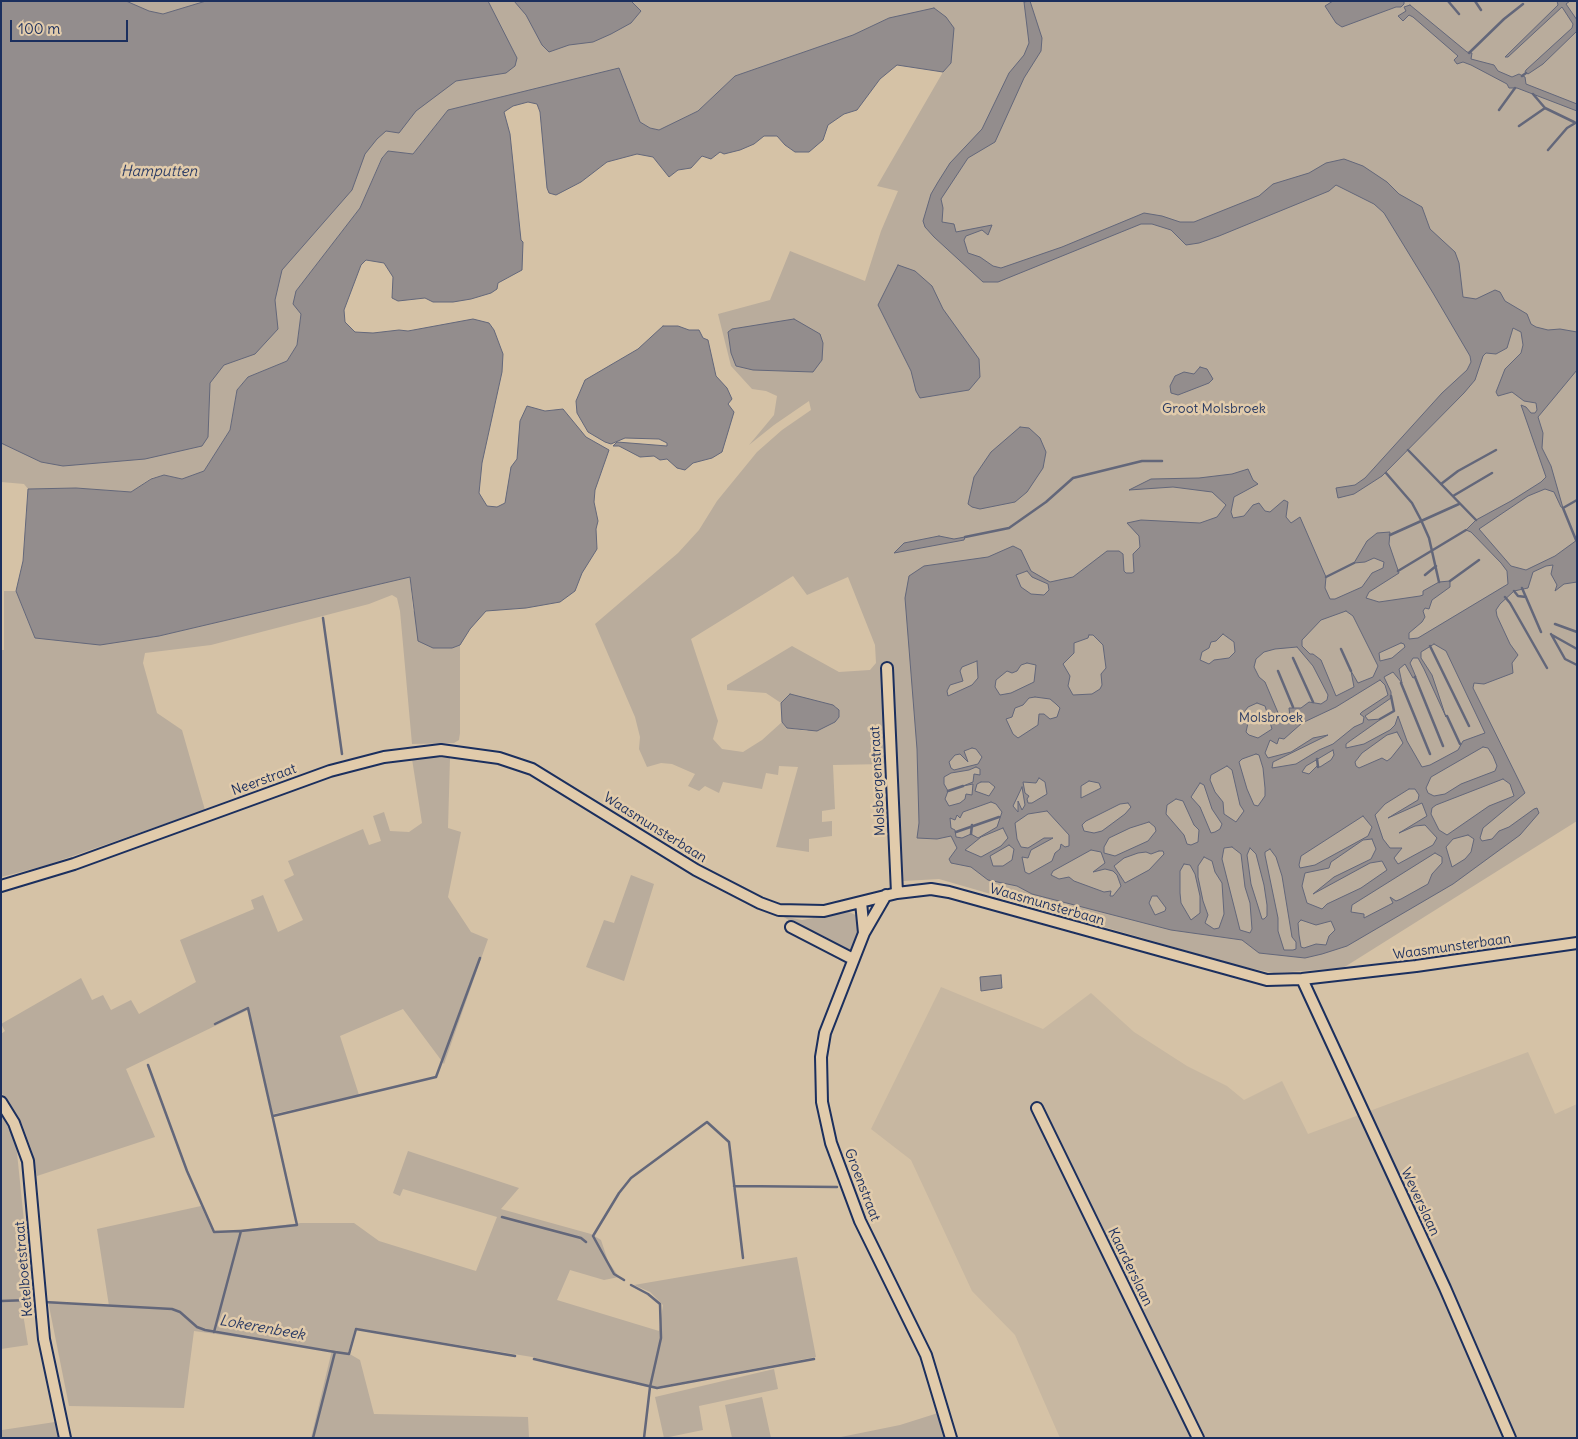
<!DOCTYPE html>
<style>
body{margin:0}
#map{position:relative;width:1578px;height:1439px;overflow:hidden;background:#d5c2a6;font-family:Delius,sans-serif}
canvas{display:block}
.frame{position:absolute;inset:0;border:2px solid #1b2f5e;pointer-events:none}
.scale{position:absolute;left:10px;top:20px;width:118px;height:22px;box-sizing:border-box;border:2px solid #1b2f5e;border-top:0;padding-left:6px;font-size:15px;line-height:18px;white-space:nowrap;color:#1b2f5e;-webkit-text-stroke:4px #e1cbab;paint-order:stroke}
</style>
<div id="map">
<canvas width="1578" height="1439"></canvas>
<div class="frame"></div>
<div class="scale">100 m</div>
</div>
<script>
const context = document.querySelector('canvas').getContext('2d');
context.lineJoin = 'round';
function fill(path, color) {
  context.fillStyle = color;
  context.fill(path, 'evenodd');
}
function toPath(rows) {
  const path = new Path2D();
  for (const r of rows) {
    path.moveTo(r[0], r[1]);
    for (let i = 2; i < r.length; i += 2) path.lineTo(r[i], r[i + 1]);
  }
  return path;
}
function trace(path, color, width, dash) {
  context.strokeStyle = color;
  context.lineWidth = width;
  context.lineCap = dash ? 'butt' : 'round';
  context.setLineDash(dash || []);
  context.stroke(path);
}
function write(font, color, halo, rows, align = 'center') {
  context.font = font + ' Delius,sans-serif';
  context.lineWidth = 5;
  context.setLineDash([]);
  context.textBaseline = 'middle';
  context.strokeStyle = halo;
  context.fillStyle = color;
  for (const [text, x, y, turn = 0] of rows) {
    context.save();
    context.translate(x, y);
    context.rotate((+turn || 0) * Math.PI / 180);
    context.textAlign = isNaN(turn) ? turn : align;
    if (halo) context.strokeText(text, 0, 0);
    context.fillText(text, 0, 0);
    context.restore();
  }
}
fill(toPath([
 [941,987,1043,1029,1091,993,1134,1032,1187,1066,1227,1086,1244,1100,1282,1081,1308,1134,1528,1052,1555,1114,1577,1104,1577,1438,1060,1438,1015,1335,972,1291,911,1160,871,1129]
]), '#c7b7a1');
fill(toPath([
 [1,1,1577,1,1577,821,1343,968,1274,973,1239,966,939,879,904,881,890,878,885,764,833,765,835,809,822,811,822,822,832,821,832,836,809,839,809,852,776,847,798,767,779,766,778,775,766,773,762,789,723,782,719,793,705,786,699,791,688,786,695,774,672,764,661,763,647,767,639,749,640,737,635,717,595,624,678,553,699,530,717,501,757,452,782,430,811,410,809,401,774,425,749,445,774,415,777,396,766,391,752,389,731,366,718,314,770,300,790,251,865,281,881,231,898,191,877,186,943,72,951,63,889,18,853,35,735,76,698,111,659,130,650,128,640,122,618,69,448,110,413,154,388,151,382,157,360,208,296,291,301,314,297,345,287,361,248,377,237,390,230,430,204,471,182,479,164,475,151,478,131,492,76,488,28,489,24,484,1,482],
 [793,576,807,595,848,577,875,645,876,663,870,670,839,672,792,646,727,685,727,690,766,693,781,703,790,694,837,707,807,731,787,728,782,722,762,740,743,752,722,749,713,739,718,721,691,639],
 [410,577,413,610,452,648,460,645,460,733,459,740,454,743,412,744,400,611,397,598,392,595,369,604,211,645,145,653,143,663,157,713,182,730,205,810,44,866,1,877,1,650,4,650,4,591,16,591,35,638,159,636],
 [425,757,450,758,448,828,461,832,448,897,471,932,488,939,444,1064,403,1009,340,1036,359,1095,273,1114,248,1010,126,1069,155,1137,37,1176,32,1151,22,1124,1,1092,1,1034,5,1031,1,1024,81,978,92,1000,103,995,111,1010,131,1000,139,1014,196,982,180,940,254,909,251,900,263,895,278,932,303,920,284,880,294,875,288,861,363,829,369,845,381,841,373,816,384,812,390,831,409,832,422,823,412,759],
 [631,875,654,884,624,981,586,967,604,920,614,923],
 [849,912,860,917,861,924,851,951,828,943,782,916,802,920],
 [1,1114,16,1143,32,1299,21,1301,28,1345,1,1349],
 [408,1151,519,1188,501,1209,591,1234,601,1240,608,1261,619,1277,604,1280,570,1270,557,1300,659,1331,663,1305,650,1292,634,1285,797,1257,816,1357,651,1388,532,1357,355,1328,348,1353,360,1360,374,1414,528,1417,529,1438,311,1438,332,1350,194,1331,184,1408,69,1406,48,1301,109,1306,97,1229,201,1206,213,1233,301,1223,354,1223,379,1241,476,1271,497,1217,403,1189,400,1196,393,1193],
 [774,1369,778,1389,699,1406,703,1430,664,1438,655,1397],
 [762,1397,771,1438,732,1438,725,1405],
 [938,1413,944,1438,836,1438,900,1425],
 [55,1422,59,1438,1,1438,1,1427,2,1430]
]), '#b9ac9c');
const water = toPath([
 [1,1,126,1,149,11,163,14,206,1,488,1,517,58,515,66,506,73,456,81,416,111,399,133,386,131,377,139,365,154,352,190,282,270,275,300,278,329,255,354,224,365,210,383,208,437,202,446,145,459,63,466,41,462,1,443,1,1],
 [514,1,631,1,641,11,631,23,611,34,593,42,569,45,549,52,542,45,526,15,514,1],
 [1030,1,1042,38,1041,51,1024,78,995,142,968,158,941,199,943,208,942,222,954,224,956,232,992,225,988,235,982,230,966,236,964,240,968,253,980,257,993,266,1001,268,1062,247,1144,213,1162,216,1180,222,1194,222,1259,196,1273,184,1309,173,1326,163,1344,159,1363,166,1387,182,1399,194,1422,207,1430,229,1455,252,1459,263,1463,297,1476,299,1495,290,1500,292,1505,301,1527,314,1531,324,1536,327,1548,330,1560,329,1577,332,1577,370,1538,417,1543,433,1542,448,1551,466,1563,508,1561,507,1554,492,1545,489,1528,496,1479,529,1511,566,1526,570,1555,556,1577,540,1577,582,1564,584,1555,591,1557,585,1551,574,1553,565,1546,566,1533,572,1528,588,1514,591,1500,604,1496,610,1497,616,1510,644,1518,655,1512,663,1513,673,1484,684,1474,683,1473,688,1525,793,1483,828,1480,838,1482,841,1492,839,1499,831,1509,827,1534,809,1537,808,1539,813,1520,835,1453,884,1347,946,1322,954,1305,958,1259,953,1242,940,1171,930,1032,894,1017,886,988,880,971,867,951,863,949,859,957,848,951,836,937,839,917,838,919,823,917,749,905,598,909,576,924,566,988,557,1013,546,1021,550,1031,571,1050,582,1073,577,1107,551,1119,551,1123,554,1124,571,1126,573,1132,573,1134,572,1133,554,1140,547,1139,536,1127,523,1141,520,1200,523,1217,517,1226,505,1212,492,1173,487,1129,490,1151,479,1199,478,1232,474,1248,469,1253,480,1258,484,1234,497,1231,512,1233,518,1244,516,1253,505,1259,503,1265,511,1270,512,1284,500,1288,502,1286,517,1291,523,1300,517,1326,577,1325,588,1330,599,1335,599,1362,587,1372,573,1383,568,1384,562,1374,558,1365,562,1354,563,1367,541,1377,533,1390,532,1389,544,1399,573,1369,592,1366,598,1379,602,1420,596,1423,595,1423,591,1439,582,1450,581,1450,587,1432,600,1429,609,1425,608,1423,611,1425,617,1422,622,1409,633,1409,639,1418,638,1508,584,1507,571,1501,563,1471,532,1466,530,1476,520,1511,501,1541,482,1546,477,1521,405,1526,407,1531,413,1535,413,1537,410,1536,403,1524,401,1512,392,1498,396,1496,392,1505,369,1521,353,1523,345,1521,332,1513,328,1507,348,1496,354,1486,353,1483,356,1475,380,1464,393,1382,476,1354,494,1338,498,1336,488,1355,485,1365,478,1442,393,1467,370,1471,362,1470,356,1433,293,1384,213,1374,204,1336,185,1329,191,1219,236,1199,243,1186,245,1171,230,1152,224,1141,224,998,282,983,282,934,237,925,227,923,221,931,194,938,182,950,163,982,129,1009,73,1024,55,1029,43,1024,2,1030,1],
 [1027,571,1032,577,1048,584,1049,590,1044,595,1031,594,1021,587,1016,575,1027,571],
 [1346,611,1353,616,1378,666,1373,677,1358,683,1351,671,1354,687,1336,696,1321,660,1313,654,1310,654,1302,646,1302,640,1321,620,1346,611],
 [1223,634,1234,642,1235,652,1229,658,1214,660,1209,664,1200,660,1202,652,1209,648,1211,642,1216,641,1223,634],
 [1089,635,1093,635,1103,645,1106,668,1101,674,1102,685,1100,689,1092,694,1073,695,1068,686,1070,676,1063,664,1074,653,1074,643,1088,638,1089,635],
 [1401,643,1404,644,1405,647,1392,658,1380,661,1379,653,1401,643],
 [1434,644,1446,651,1485,733,1463,741,1458,750,1430,765,1422,767,1407,741,1398,716,1395,725,1390,730,1364,744,1346,748,1346,744,1350,741,1381,719,1368,720,1365,716,1391,698,1391,692,1384,677,1393,672,1402,683,1399,669,1405,664,1413,678,1416,677,1410,663,1413,658,1418,658,1424,669,1446,717,1432,675,1421,658,1421,652,1434,644],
 [1297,647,1313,666,1328,695,1327,700,1321,704,1309,702,1301,708,1289,708,1290,717,1287,719,1279,715,1265,682,1259,677,1254,667,1256,659,1264,652,1275,649,1297,647],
 [977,661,978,678,972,685,948,696,947,691,950,685,963,681,960,671,962,667,977,661],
 [1027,663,1036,665,1034,682,1011,693,1000,695,995,687,996,680,1007,671,1012,673,1017,671,1021,665,1027,663],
 [1380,680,1385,685,1388,695,1362,712,1360,714,1364,717,1363,723,1354,727,1333,744,1319,750,1296,764,1272,768,1273,762,1328,735,1313,738,1291,752,1268,758,1265,753,1270,740,1277,744,1279,738,1284,739,1302,723,1336,707,1380,680],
 [1035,697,1050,699,1056,704,1060,708,1057,717,1050,719,1044,714,1039,714,1038,725,1018,738,1013,734,1006,719,1012,717,1015,708,1023,705,1029,698,1035,697],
 [1257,703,1265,706,1272,729,1258,738,1249,735,1246,732,1248,723,1245,711,1248,707,1257,703],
 [1397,732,1403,743,1391,758,1387,761,1382,758,1359,768,1356,766,1355,762,1362,753,1387,735,1397,732],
 [1483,747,1488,748,1493,756,1497,766,1495,771,1461,784,1445,794,1434,796,1428,793,1426,788,1431,777,1483,747],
 [972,748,976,749,982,757,978,764,954,770,951,768,949,762,955,755,960,754,968,762,964,751,972,748],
 [1333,750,1334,755,1331,760,1320,767,1317,766,1309,774,1302,772,1306,766,1333,750],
 [1256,754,1259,755,1263,768,1265,788,1265,796,1258,806,1254,805,1247,789,1239,762,1242,759,1256,754],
 [1227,766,1232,770,1240,805,1244,811,1236,822,1224,814,1223,802,1215,792,1210,780,1211,775,1227,766],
 [976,767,980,769,980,775,974,774,973,782,963,786,973,784,972,795,966,794,965,799,960,803,949,806,945,799,948,791,944,784,944,777,951,773,969,770,976,767],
 [1039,778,1045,782,1047,794,1032,803,1028,803,1027,799,1029,796,1025,793,1023,782,1036,783,1039,778],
 [1503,779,1510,784,1514,796,1489,806,1447,835,1439,830,1431,814,1432,808,1436,805,1503,779],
 [1089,781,1099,783,1101,788,1081,798,1081,786,1089,781],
 [981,782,989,782,995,787,989,796,975,791,977,784,981,782],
 [1200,783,1204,785,1212,809,1222,824,1220,829,1215,832,1211,833,1200,807,1191,797,1200,783],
 [1022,787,1025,805,1022,810,1018,801,1018,812,1013,806,1022,787],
 [1409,789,1415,789,1419,795,1418,800,1388,818,1422,803,1427,816,1399,833,1415,826,1425,825,1437,838,1433,845,1398,864,1394,858,1402,848,1390,848,1383,839,1375,815,1385,804,1409,789],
 [1176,799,1183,801,1194,825,1199,830,1198,842,1191,845,1187,844,1184,835,1166,814,1167,805,1176,799],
 [991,802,996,804,1002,812,997,827,978,838,971,834,962,838,956,837,955,830,951,828,950,818,955,820,957,815,960,818,963,812,991,802],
 [1128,803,1131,807,1125,814,1102,831,1094,833,1084,831,1082,825,1086,821,1120,804,1128,803],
 [1047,811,1069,835,1069,846,1065,847,1061,844,1060,849,1055,853,1052,861,1029,874,1025,872,1022,857,1028,858,1031,850,1053,838,1044,838,1028,848,1021,847,1017,839,1015,823,1028,814,1047,811],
 [1363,816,1372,827,1368,836,1315,865,1300,868,1299,865,1301,856,1363,816],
 [1149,822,1155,827,1156,831,1148,841,1115,856,1104,853,1104,847,1109,838,1130,828,1149,822],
 [1003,828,1008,838,1001,846,981,857,965,850,981,837,1003,828],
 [1468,835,1474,839,1471,852,1465,859,1452,867,1446,847,1453,839,1468,835],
 [1372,839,1376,849,1371,859,1334,877,1313,894,1370,863,1382,861,1387,870,1361,888,1327,904,1322,909,1307,903,1302,886,1305,873,1329,868,1331,862,1363,840,1372,839],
 [1009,845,1014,849,1012,860,1003,866,993,866,990,856,1009,845],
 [1232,847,1241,854,1245,887,1250,903,1252,929,1250,933,1240,930,1222,859,1224,848,1232,847],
 [1250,848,1256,854,1264,885,1267,905,1267,916,1264,919,1262,919,1251,884,1247,855,1250,848],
 [1270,849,1276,857,1282,876,1292,937,1296,942,1296,949,1293,950,1284,950,1278,931,1278,918,1265,855,1265,852,1270,849],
 [1091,850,1101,852,1105,863,1093,872,1105,869,1113,871,1117,875,1121,886,1113,896,1110,896,1111,891,1104,892,1074,881,1069,877,1059,879,1051,875,1053,871,1091,850],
 [1159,851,1163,851,1164,854,1149,870,1125,883,1114,866,1124,858,1138,853,1146,852,1151,854,1159,851],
 [1435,853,1442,857,1442,863,1432,874,1428,884,1401,899,1396,901,1390,897,1393,903,1364,918,1364,914,1351,912,1352,905,1435,853],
 [1204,857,1212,861,1215,872,1222,883,1224,914,1219,928,1214,929,1205,923,1208,915,1203,901,1198,877,1198,866,1204,857],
 [1184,864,1190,865,1195,874,1200,896,1200,913,1191,920,1181,903,1180,893,1180,871,1184,864],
 [1157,896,1166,908,1165,911,1155,915,1149,903,1152,896,1157,896],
 [1301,920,1316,925,1331,921,1335,930,1329,936,1326,945,1316,944,1304,948,1301,947,1299,935,1298,923,1301,920],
 [1333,1,1404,1,1404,4,1401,7,1396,7,1342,27,1336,23,1325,6,1333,1],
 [1557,1,1570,1,1566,4,1577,20,1577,31,1543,64,1528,74,1525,72,1526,70,1572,28,1573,24,1562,7,1508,57,1505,57,1558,5,1557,1],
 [1410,5,1467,52,1472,53,1471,59,1494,65,1498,71,1512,77,1519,74,1525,77,1526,84,1577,104,1577,111,1517,88,1509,88,1507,84,1471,65,1463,62,1457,64,1454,60,1458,56,1413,17,1409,15,1403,21,1398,16,1406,11,1404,7,1410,5],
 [934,8,946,17,954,28,951,63,943,72,897,65,880,79,857,110,844,114,828,125,823,140,809,152,795,152,785,145,777,136,764,136,754,144,740,150,724,154,720,152,711,159,702,156,691,168,678,170,669,177,653,157,637,154,607,162,581,182,556,195,549,193,547,188,540,112,537,104,528,102,513,106,504,112,510,134,521,240,523,242,522,270,498,283,497,289,491,293,471,299,453,302,433,302,425,298,398,301,392,298,393,277,384,263,366,260,361,265,344,310,345,322,355,332,373,333,399,330,408,331,473,319,489,323,494,330,503,354,502,372,482,463,479,493,487,506,497,507,505,503,511,467,517,459,520,421,527,406,545,411,563,409,586,437,609,450,595,490,594,502,598,521,596,529,597,549,582,573,575,591,560,602,526,608,486,611,470,629,460,645,452,648,433,648,418,641,410,577,159,636,100,645,35,638,16,591,23,561,28,489,76,488,131,492,151,479,164,475,182,479,204,471,230,430,237,390,248,377,287,361,297,345,301,314,293,304,296,291,360,208,382,158,388,151,413,154,448,110,619,68,640,122,650,128,659,130,698,111,735,76,853,35,889,18,934,8],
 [898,265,915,271,932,286,943,309,979,359,980,377,969,390,920,398,916,391,911,371,878,305,898,265],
 [794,319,820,334,823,343,822,360,813,372,753,370,736,366,731,353,728,332,732,329,794,319],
 [663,326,678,326,689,330,699,330,703,338,708,340,716,376,727,388,732,399,728,404,734,412,722,452,712,458,693,463,685,470,677,468,667,459,660,460,654,456,640,457,619,446,613,446,617,442,667,446,667,443,659,439,625,438,611,444,605,442,588,432,577,413,576,401,585,380,638,349,663,326],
 [1200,367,1207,369,1213,379,1209,383,1178,395,1171,393,1170,386,1175,376,1184,372,1194,374,1200,367],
 [1020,427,1029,428,1040,438,1046,452,1043,468,1027,492,1015,502,980,509,972,507,968,504,974,477,991,452,1020,427],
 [939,536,954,539,965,537,964,540,894,553,904,543,939,536],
 [790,694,833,705,839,710,839,717,835,722,817,731,787,728,782,722,781,703,790,694],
 [1001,975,1002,988,981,991,980,977,1001,975]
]);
fill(water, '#938d8d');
trace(water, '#63677a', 1);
trace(toPath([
 [1448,1,1459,14],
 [1475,1,1481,10],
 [1469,53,1504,19,1523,4],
 [1522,76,1526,73],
 [1533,94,1545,108],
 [1499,110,1515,88],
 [1519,126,1545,108,1574,122],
 [1548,150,1567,128,1577,122],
 [1408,450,1476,520],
 [1386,473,1412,503,1421,520,1429,538,1439,582],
 [1441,484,1458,471,1496,450],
 [1453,496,1492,473],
 [1390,535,1459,504],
 [965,537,1009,528,1046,502,1073,478,1142,461,1162,461],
 [1576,540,1563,508,1577,500],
 [1398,571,1466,530],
 [1425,575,1436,566],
 [1326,577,1354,563],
 [1450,581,1479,560],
 [1522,588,1541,632],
 [1514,591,1518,596,1526,597],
 [1505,597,1510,603,1547,668],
 [323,618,342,754],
 [1555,624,1577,632],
 [1551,634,1565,659,1577,665],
 [1552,635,1577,649],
 [1430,646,1469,726],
 [1341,649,1351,671],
 [1293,658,1313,702],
 [1278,671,1293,707],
 [1415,677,1443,746],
 [1401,683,1430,754],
 [1447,716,1460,744],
 [1380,719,1394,711,1391,696],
 [1317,759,1318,767],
 [948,791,963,786],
 [956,832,999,817],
 [971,834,972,825],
 [148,1065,187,1171,214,1232,240,1231],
 [273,1116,436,1077,480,958],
 [734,1186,837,1187],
 [502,1217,581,1238,586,1242],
 [624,1280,614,1274,593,1236,619,1193,631,1178,707,1122,729,1142,743,1258],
 [631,1285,648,1294,660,1304,661,1338,650,1387,644,1438],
 [1,1301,30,1300],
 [44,1302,172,1309,180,1312,197,1327,205,1330,335,1352,313,1438],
 [214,1332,241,1231,297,1225,248,1008,215,1024],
 [335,1352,349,1354,356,1329,515,1356],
 [534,1359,657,1388,814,1359]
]), '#63677a', 2.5);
const minor = toPath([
 [887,668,897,893],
 [1,886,74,864,330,771,384,757,441,750,499,758,532,769,696,870,760,903,779,910,824,911,897,893,931,889,949,892,1267,980,1302,979,1416,966,1577,943],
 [886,895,864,933,825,1033,821,1057,822,1102,831,1143,860,1221,926,1355,951,1438],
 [861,902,864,933],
 [791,927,853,959],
 [1302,979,1445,1288,1510,1438],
 [1,1102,14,1123,28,1161,44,1339,65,1438],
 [1037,1108,1198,1438]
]);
trace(minor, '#1b2f5e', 14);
trace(minor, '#e1cbab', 10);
write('14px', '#2b3c64', '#e1cbab', [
 ["Groot Molsbroek",1214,409],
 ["Molsbroek",1271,718]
]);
write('14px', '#1b2f5e', '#e1cbab', [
 ["Neerstraat",264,780,-20],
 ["Molsbergenstraat",878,781,-93],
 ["Waasmunsterbaan",655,828,32],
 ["Waasmunsterbaan",1047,905,16],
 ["Waasmunsterbaan",1452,947,-8],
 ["Groenstraat",862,1185,69],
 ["Weverslaan",1420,1202,65],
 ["Kaarderslaan",1130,1267,64],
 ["Ketelboetstraat",24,1269,-95]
]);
write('italic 15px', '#2d3d65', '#e1cbab', [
 ["Hamputten",159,172],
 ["Lokerenbeek",262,1328,10]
]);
</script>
